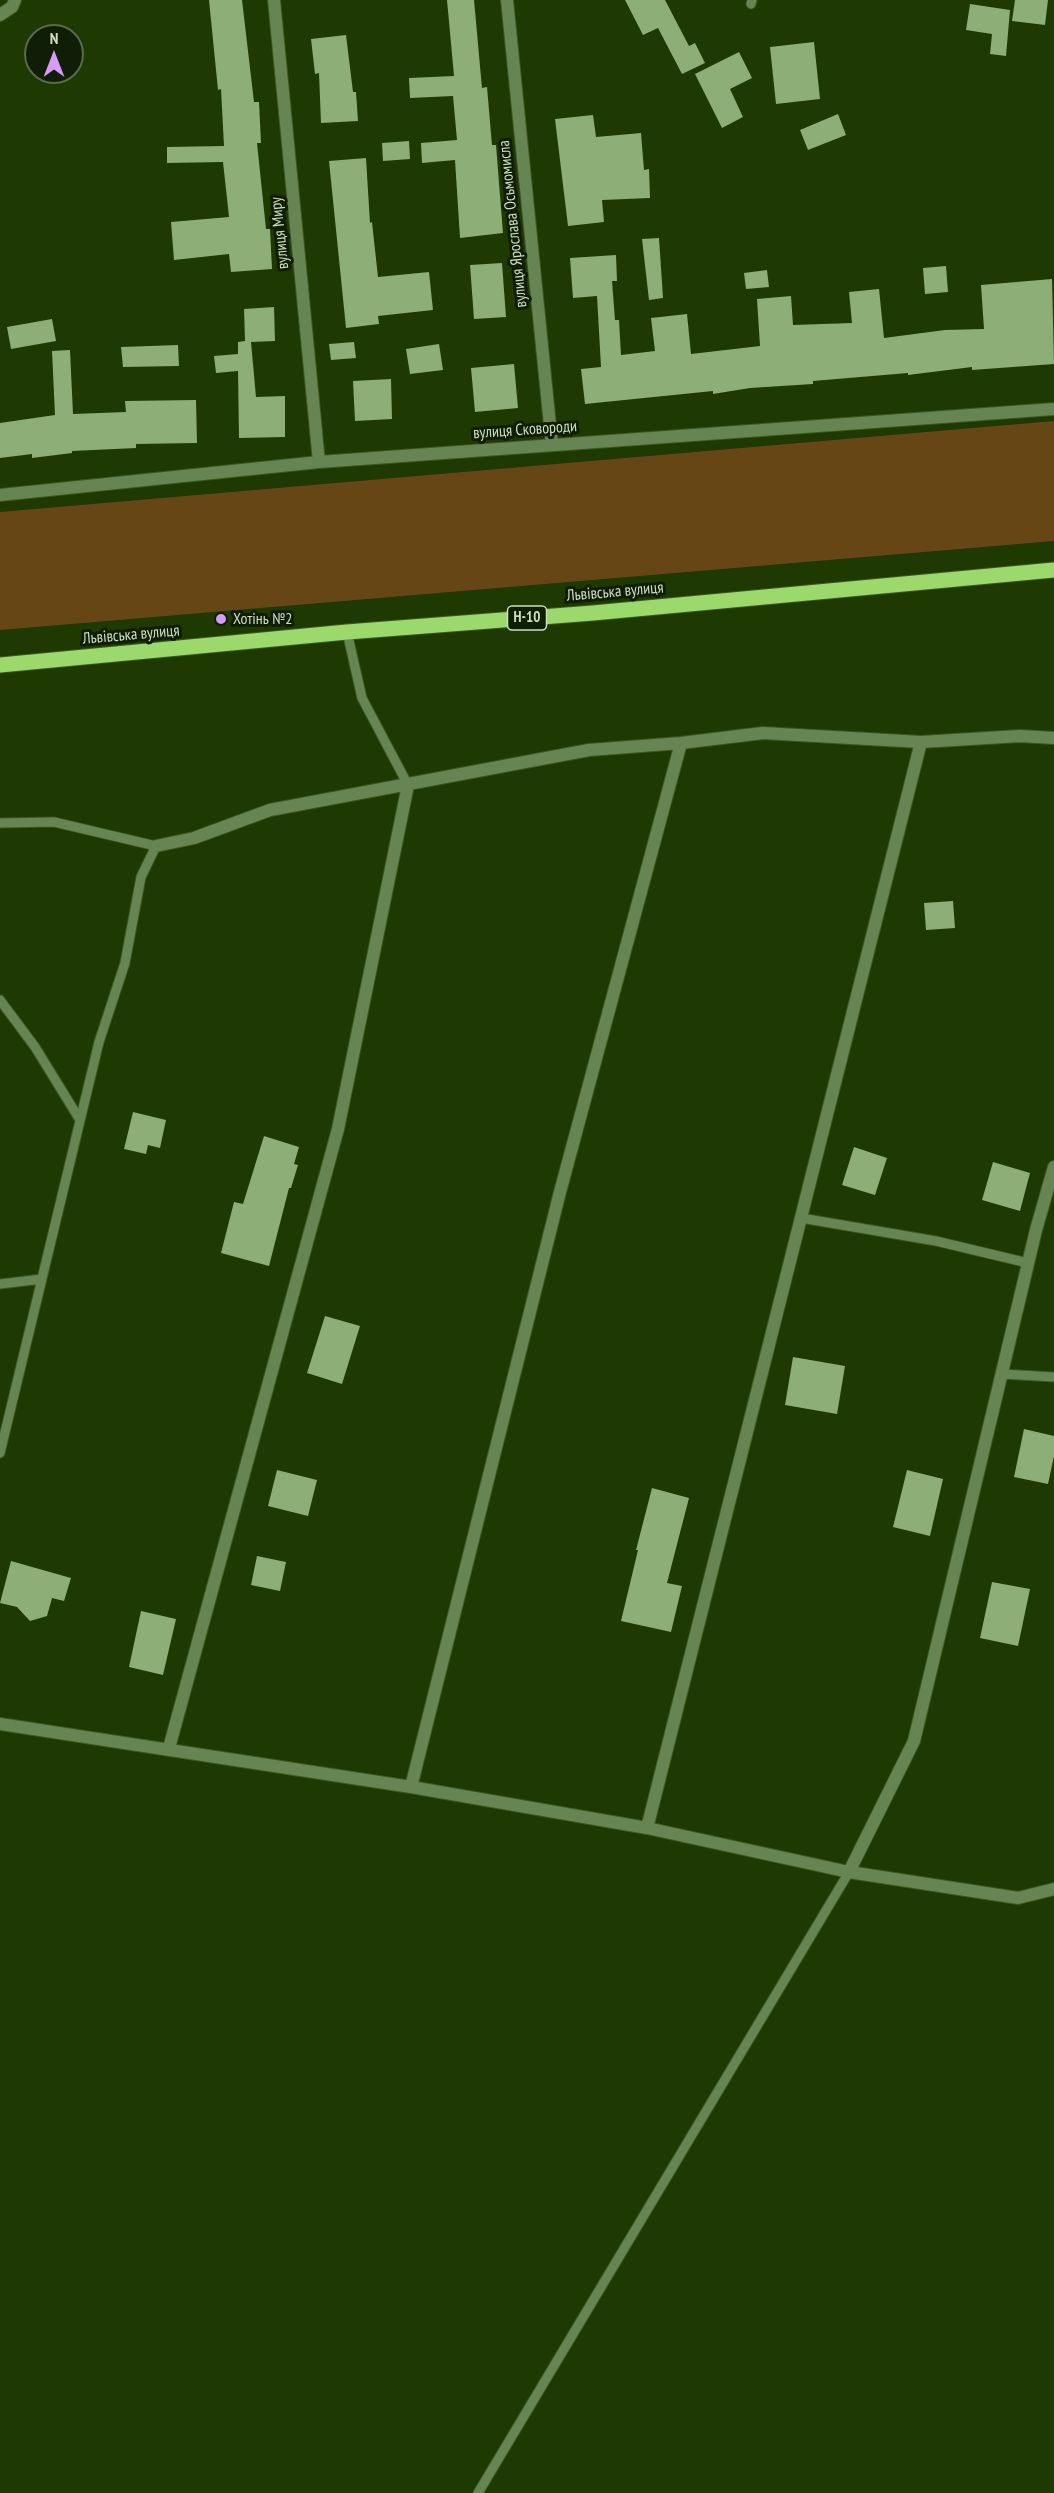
<!DOCTYPE html>
<meta charset="utf-8">
<style>
body{margin:0}
#map{position:relative;width:1054px;height:2493px;overflow:hidden;background:#1e3901;font-family:"PT Sans Narrow",sans-serif}
canvas{display:block}
.north{position:absolute;left:24px;top:24px;width:60px;height:60px;box-sizing:border-box;background:#101d07;border:2px solid #5b6a51;border-radius:50%;rotate:0deg;font-size:16px;font-weight:700;line-height:24px;text-align:center;color:#ccdec1}
.north::after{content:'';display:block;margin:auto;width:21px;height:27px;background:#d79bf9;clip-path:polygon(50% 0,100% 100%,50% 72%,0 100%)}
</style>
<div id="map">
<canvas width="1054" height="2493"></canvas>
<div class="north">N</div>
</div>
<script>
const context = document.querySelector('canvas').getContext('2d');
context.lineJoin = 'round';
function fill(path, color) {
  context.fillStyle = color;
  context.fill(path, 'evenodd');
}
function toPath(rows) {
  const path = new Path2D();
  for (const r of rows) {
    path.moveTo(r[0], r[1]);
    for (let i = 2; i < r.length; i += 2) path.lineTo(r[i], r[i + 1]);
  }
  return path;
}
function trace(path, color, width, dash) {
  context.strokeStyle = color;
  context.lineWidth = width;
  context.lineCap = dash ? 'butt' : 'round';
  context.setLineDash(dash || []);
  context.stroke(path);
}
function write(font, color, halo, rows, align = 'center') {
  context.font = font + ' "PT Sans Narrow",sans-serif';
  context.lineWidth = 6;
  context.setLineDash([]);
  context.textBaseline = 'middle';
  context.strokeStyle = halo;
  context.fillStyle = color;
  for (const [text, x, y, turn = 0] of rows) {
    context.save();
    context.translate(x, y);
    context.rotate((+turn || 0) * Math.PI / 180);
    context.textAlign = isNaN(turn) ? turn : align;
    if (halo) context.strokeText(text, 0, 0);
    context.fillText(text, 0, 0);
    context.restore();
  }
}
fill(toPath([
 [1054,421,1054,541,0,630,0,512]
]), '#674615');
fill(toPath([
 [209,0,242,0,254,102,259,102,261,143,257,143,266,229,270,229,272,269,231,272,229,254,174,260,171,222,229,217,223,162,167,163,167,147,224,146,221,89,218,90],
 [447,0,474,0,482,88,487,87,492,145,496,145,503,233,460,238,455,160,422,163,421,143,457,140,453,96,410,98,409,78,454,76],
 [625,0,665,0,689,46,695,43,705,63,682,74,658,28,643,35],
 [1015,0,1048,0,1045,25,1012,21],
 [970,4,1010,10,1006,56,990,54,992,34,966,30],
 [346,35,353,92,356,92,358,121,321,123,319,73,315,74,311,39],
 [814,42,820,99,776,104,770,47],
 [739,52,752,78,730,89,743,117,722,128,695,74],
 [838,114,846,135,808,150,800,130],
 [593,115,596,137,641,133,644,170,649,169,650,198,602,200,604,222,568,226,555,119],
 [409,141,410,159,383,161,382,143],
 [366,158,370,223,372,222,378,277,429,272,433,310,378,316,379,324,346,328,329,161],
 [659,238,663,298,649,300,642,239],
 [616,255,617,281,612,281,615,320,619,320,621,355,655,351,651,318,687,314,691,354,760,346,757,299,791,296,793,325,852,323,849,292,879,289,884,338,945,330,984,329,981,285,1052,279,1054,364,972,370,972,367,908,375,908,373,813,381,813,384,750,388,713,394,713,391,585,404,581,369,601,367,597,296,573,298,570,258],
 [502,263,506,317,474,319,470,265],
 [946,266,948,292,925,294,923,268],
 [767,270,769,287,746,289,744,273],
 [274,307,275,341,251,342,256,397,285,396,285,437,239,438,238,371,216,373,214,356,238,354,238,342,245,341,244,309],
 [52,319,56,341,11,349,7,327],
 [354,342,356,358,331,360,329,344],
 [439,344,443,370,410,374,406,349],
 [178,345,179,366,123,367,121,347],
 [70,350,73,414,126,412,125,401,196,400,197,443,136,444,136,448,72,451,72,453,32,458,32,454,0,458,0,423,55,415,52,351],
 [514,364,518,408,475,412,471,368],
 [391,379,392,419,355,421,353,381],
 [953,901,955,928,926,930,924,903],
 [133,1112,166,1120,160,1148,148,1145,146,1154,124,1149],
 [264,1136,299,1147,294,1164,298,1165,291,1188,289,1188,269,1266,221,1253,234,1202,243,1204],
 [854,1147,887,1158,875,1195,842,1185],
 [993,1162,1030,1173,1020,1211,982,1200],
 [325,1316,360,1326,342,1384,307,1373],
 [793,1357,845,1366,837,1414,785,1405],
 [1024,1429,1054,1436,1054,1456,1048,1484,1014,1477],
 [277,1470,317,1480,308,1516,268,1506],
 [907,1470,943,1479,930,1536,893,1527],
 [652,1488,689,1498,667,1583,682,1586,671,1632,621,1621,638,1550,636,1550],
 [257,1556,286,1562,280,1591,251,1585],
 [11,1561,71,1578,64,1601,52,1598,47,1616,30,1621,17,1607,0,1603],
 [992,1582,1030,1589,1018,1646,980,1638],
 [141,1611,176,1619,163,1675,129,1667]
]), '#8dae76');
const lane = toPath([
 [751,4,752,0],
 [347,632,362,698,408,785],
 [0,823,54,822,156,846,141,877,125,963,99,1042,0,1453],
 [0,1000,35,1047,80,1120],
 [801,1218,936,1241,1028,1263],
 [0,1284,42,1279],
 [1002,1374,1054,1377],
 [478,2493,849,1872]
]);
const street = toPath([
 [274,0,319,462],
 [507,0,552,445],
 [0,15,12,7,15,0],
 [0,495,319,462,1054,409],
 [156,846,194,838,270,810,589,750,681,743,763,733,921,742,1020,736,1054,738],
 [0,1724,411,1787,647,1828,849,1872,1018,1898,1054,1889],
 [169,1748,338,1129,408,785],
 [411,1787,560,1192,681,743],
 [647,1828,921,742],
 [849,1872,914,1741,1036,1230,1054,1167]
]);
const primary = toPath([
 [0,665,347,632,593,613,1054,570]
]);
trace(lane, '#3d5724', 11);
trace(street, '#3d5724', 14);
trace(primary, '#3d5724', 17);
trace(lane, '#678552', 9);
trace(street, '#678552', 12);
trace(primary, '#9bd96c', 15);
for (const [x, y, r, color] of [
 [221,619,6,"#d79bf9"]
]) {
  const dot = new Path2D();
  dot.arc(x, y, r, 0, 2 * Math.PI);
  context.fillStyle = color;
  context.fill(dot);
  trace(dot, '#101d07', 2);
}
for (const [x, y, w] of [
 [527,618,39]
]) {
  const box = new Path2D();
  box.roundRect(x - w / 2, y - 12, w, 24, 4.5);
  context.fillStyle = '#101d07';
  context.fill(box);
  trace(box, '#ccdec1', 1.5);
}
write('bold 15px', '#ccdec1', null, [
 ["Н-10",527,618]
]);
write('16px', '#ccdec1', '#101d07', [
 ["вулиця Ярослава Осьмомисла",513,224,-96],
 ["вулиця Миру",280,233,-96],
 ["вулиця Сковороди",525,430,-4],
 ["Львівська вулиця",615,592,-5],
 ["Львівська вулиця",131,635,-5]
]);
write('16px', '#ccdec1', '#101d07', [
 ["Хотінь №2",233,619]
], 'left');
</script>
